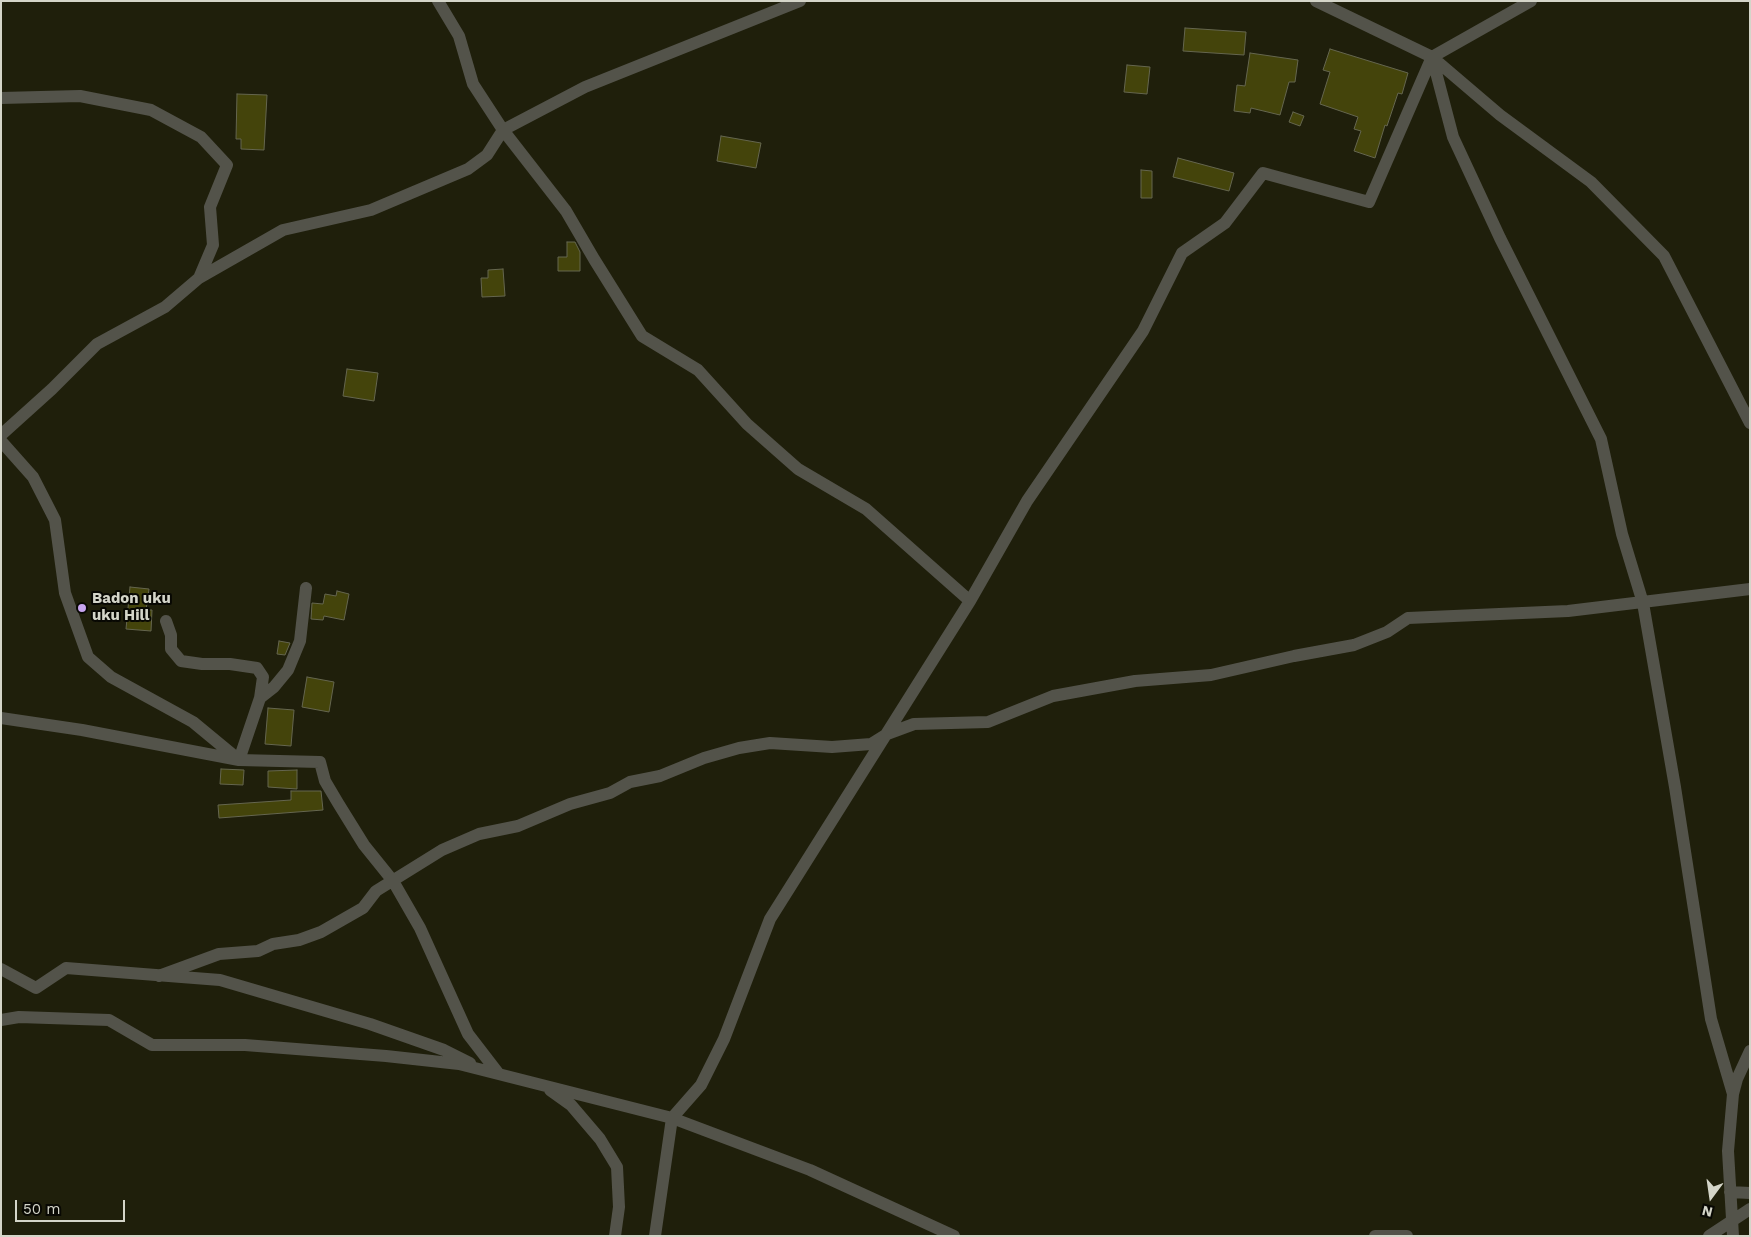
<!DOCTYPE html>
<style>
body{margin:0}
#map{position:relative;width:1751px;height:1237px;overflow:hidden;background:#1f1f0b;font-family:"Work Sans",sans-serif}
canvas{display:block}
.frame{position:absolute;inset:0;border:2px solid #d4d5c9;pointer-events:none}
.north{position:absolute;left:1686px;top:1172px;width:50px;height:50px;-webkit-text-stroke:4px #080803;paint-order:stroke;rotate:194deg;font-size:14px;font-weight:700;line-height:20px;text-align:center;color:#d4d5c9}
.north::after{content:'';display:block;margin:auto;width:18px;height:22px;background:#d4d5c9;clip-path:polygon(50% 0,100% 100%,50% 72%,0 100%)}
.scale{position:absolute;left:15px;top:1200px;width:110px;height:22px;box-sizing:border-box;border:2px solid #d4d5c9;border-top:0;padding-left:6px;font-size:15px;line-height:18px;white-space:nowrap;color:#d4d5c9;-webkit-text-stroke:4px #080803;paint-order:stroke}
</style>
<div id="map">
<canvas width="1751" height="1237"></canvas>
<div class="frame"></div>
<div class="north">N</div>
<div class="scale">50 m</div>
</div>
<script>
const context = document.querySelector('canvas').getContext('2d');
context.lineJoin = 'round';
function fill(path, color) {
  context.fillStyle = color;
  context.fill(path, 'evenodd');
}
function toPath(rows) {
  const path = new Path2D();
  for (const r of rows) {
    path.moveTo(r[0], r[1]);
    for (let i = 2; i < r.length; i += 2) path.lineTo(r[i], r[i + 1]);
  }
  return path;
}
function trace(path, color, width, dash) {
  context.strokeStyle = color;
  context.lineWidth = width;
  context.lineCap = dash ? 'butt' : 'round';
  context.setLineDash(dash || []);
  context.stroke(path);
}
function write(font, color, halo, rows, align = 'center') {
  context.font = font + ' "Work Sans",sans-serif';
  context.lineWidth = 4;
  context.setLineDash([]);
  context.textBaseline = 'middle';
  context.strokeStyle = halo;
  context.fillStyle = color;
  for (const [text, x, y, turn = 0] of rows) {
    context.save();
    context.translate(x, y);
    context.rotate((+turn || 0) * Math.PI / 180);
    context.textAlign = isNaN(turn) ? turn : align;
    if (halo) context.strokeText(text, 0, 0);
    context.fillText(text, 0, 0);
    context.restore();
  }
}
const building = toPath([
 [1185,28,1246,32,1244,55,1183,51,1185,28],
 [1330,49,1408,73,1402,94,1398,93,1387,126,1385,125,1375,158,1354,151,1361,131,1354,129,1358,117,1320,104,1330,72,1323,70,1330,49],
 [1250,53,1298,60,1295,82,1289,82,1280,115,1251,108,1250,113,1234,111,1237,85,1245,86,1250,53],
 [1127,65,1150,67,1147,94,1124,92,1127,65],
 [237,94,267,95,264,150,241,149,241,139,236,139,237,94],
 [1293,112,1304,116,1300,126,1289,122,1293,112],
 [721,136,761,143,756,168,717,161,721,136],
 [1178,158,1234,173,1229,191,1173,177,1178,158],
 [1141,170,1152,171,1152,198,1141,198,1141,170],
 [567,242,575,242,580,252,580,271,558,271,558,257,567,257,567,242],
 [503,269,505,296,482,297,481,278,488,278,488,270,503,269],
 [347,369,378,373,374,401,343,396,347,369],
 [130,587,149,589,146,610,152,610,151,631,126,629,130,587],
 [337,591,349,594,344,620,324,616,323,620,311,619,312,603,323,604,325,594,336,596,337,591],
 [279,641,290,643,285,655,277,654,279,641],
 [307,677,334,682,329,712,302,707,307,677],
 [268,708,294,710,291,746,265,744,268,708],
 [221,769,244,770,243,785,220,784,221,769],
 [297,770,297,789,268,787,268,771,297,770],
 [291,791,321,791,323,810,219,818,218,805,291,800,291,791]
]);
fill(building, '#44440b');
trace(building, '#65664f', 1);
trace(toPath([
 [438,1,459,36,473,84,503,130,566,211,594,259,642,336,698,370,747,424,798,469,866,509,970,601],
 [1316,1,1432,57,1500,115,1591,182,1664,256,1750,423],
 [1432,57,1453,137,1500,238,1601,439,1622,534,1643,603,1675,787,1711,1019,1733,1094],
 [1,98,80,96,151,110,201,137,227,165,210,207,213,245,199,278],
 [1,435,52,389,97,344,165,307,199,278,283,230,371,210,468,169,487,155,503,130,585,87,800,1],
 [1,441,33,477,55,520,65,593,88,657,111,677,193,722,239,760,260,698,274,687,288,670,300,641,306,588],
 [166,621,171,635,171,649,181,661,202,664,230,664,257,668,263,677,260,698],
 [1,718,82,730,239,760,320,762,325,781,338,803,364,845,393,881,420,928,468,1034,498,1073],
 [1,969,36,988,66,968,220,980,370,1024,444,1050,470,1063],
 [159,976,219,954,258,951,273,944,299,940,321,932,363,908,376,891,442,850,479,834,518,826,570,804,610,793,630,782,660,776,704,758,739,748,770,743,832,747,871,744,887,734,914,724,988,722,1053,696,1135,681,1211,675,1294,656,1354,645,1387,632,1408,618,1568,611,1750,589],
 [1,1020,19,1017,109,1020,152,1045,245,1045,386,1056,459,1064,672,1118,810,1170,954,1236],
 [550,1090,571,1105,600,1139,617,1167,619,1207,615,1236],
 [1730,1192,1750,1193],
 [655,1236,672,1118,701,1085,724,1039,770,919,970,601,1027,501,1143,331,1182,253,1225,223,1263,173,1369,202,1432,57,1531,1],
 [1375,1236,1407,1236],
 [1709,1236,1750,1209],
 [1733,1236,1728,1151,1733,1094,1737,1079,1750,1051]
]), '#53534a', 12);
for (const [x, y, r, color] of [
 [82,608,5,"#c8a5ef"]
]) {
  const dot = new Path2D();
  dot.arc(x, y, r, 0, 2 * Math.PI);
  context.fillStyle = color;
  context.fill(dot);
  trace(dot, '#080803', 2);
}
write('bold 15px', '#d4d5c9', '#080803', [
 ["Badon uku",92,599],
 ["uku Hill",92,616]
], 'left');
</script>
